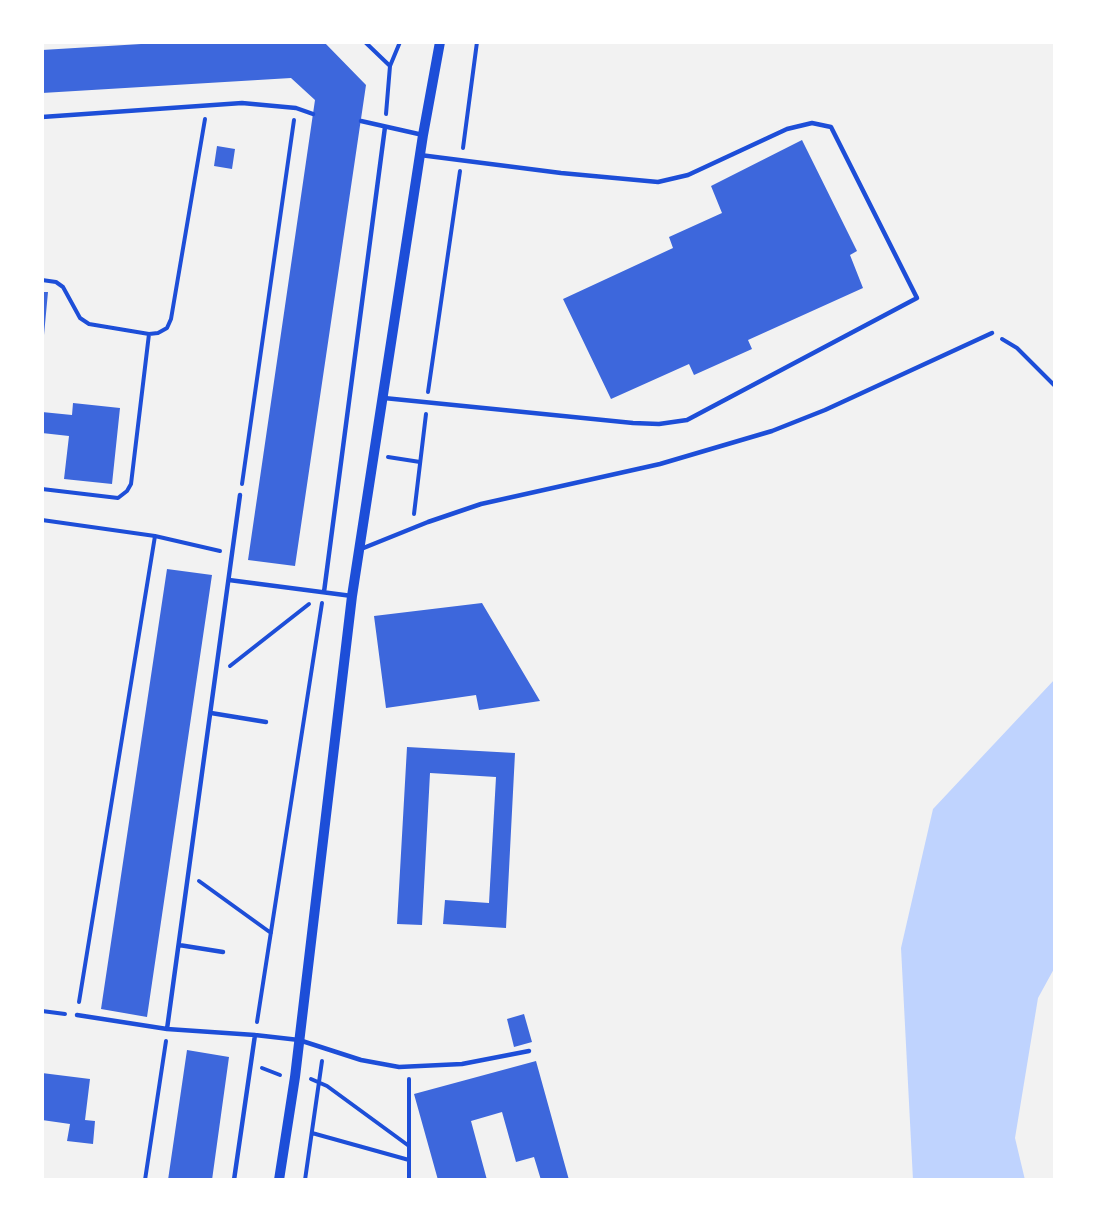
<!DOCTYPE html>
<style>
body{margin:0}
#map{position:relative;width:1097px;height:1222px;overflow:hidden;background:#f2f2f2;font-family:Montserrat,sans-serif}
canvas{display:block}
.frame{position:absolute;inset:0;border:44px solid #fff;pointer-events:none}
</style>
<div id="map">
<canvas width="1097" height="1222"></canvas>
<div class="frame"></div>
</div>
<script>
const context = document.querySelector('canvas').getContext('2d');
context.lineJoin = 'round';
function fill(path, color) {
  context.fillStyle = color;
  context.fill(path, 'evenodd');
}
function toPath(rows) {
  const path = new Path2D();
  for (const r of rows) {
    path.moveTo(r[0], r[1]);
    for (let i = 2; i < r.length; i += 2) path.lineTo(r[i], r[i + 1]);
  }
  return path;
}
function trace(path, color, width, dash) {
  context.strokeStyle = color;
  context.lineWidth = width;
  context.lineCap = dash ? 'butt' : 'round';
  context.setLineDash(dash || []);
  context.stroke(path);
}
fill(toPath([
 [1055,679,1055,967,1038,998,1015,1138,1025,1180,913,1180,901,948,933,809]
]), '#bfd3fe');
fill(toPath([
 [174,42,324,42,366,85,295,566,248,560,315,100,291,78,42,93,42,50],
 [802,140,857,251,850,255,863,288,748,340,752,349,694,375,689,364,611,399,563,299,673,248,669,237,722,213,711,186],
 [217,146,235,149,232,169,214,166],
 [42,292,48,292,44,335,42,335],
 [73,403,120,408,112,484,64,479,69,436,42,433,42,412,72,415],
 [167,569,212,575,147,1017,101,1009],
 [482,603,540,701,479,710,476,695,386,708,374,616],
 [407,747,515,753,506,928,443,924,445,900,489,903,496,777,430,773,422,925,397,924],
 [524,1014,532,1042,514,1047,507,1019],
 [187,1050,229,1057,212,1180,168,1180],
 [536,1061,569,1180,541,1180,534,1157,516,1162,502,1112,471,1121,487,1180,438,1180,414,1094],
 [42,1073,90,1079,85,1120,95,1121,93,1144,67,1141,70,1124,42,1120]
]), '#3d67dc');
trace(toPath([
 [365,42,390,66,386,114],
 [390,66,400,42],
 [463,148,477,42],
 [42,280,56,282,63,287,80,318,89,324,149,334,158,333,167,328,171,319,205,119],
 [1002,339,1017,348,1055,386],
 [428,392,460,171],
 [388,457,420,462],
 [242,484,294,120],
 [42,489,118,498,127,491,131,484,149,334],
 [414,514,426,414],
 [42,520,155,536,220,551],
 [230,666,309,604],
 [199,881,271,933],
 [79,1002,155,536],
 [42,1011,65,1014],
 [257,1022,322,603],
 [262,1068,280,1075],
 [311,1079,327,1086,409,1146],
 [312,1133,409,1160],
 [145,1180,166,1041],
 [305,1180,322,1061],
 [409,1180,409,1079]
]), '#1d4ed8', 4);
trace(toPath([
 [42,117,242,103,296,108,313,114],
 [361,121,423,135],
 [384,398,633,423,659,424,687,420,917,298,831,127,812,123,787,129,688,175,658,182,561,173,420,155],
 [361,549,428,522,481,504,660,464,772,431,825,410,992,333],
 [229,580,352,596],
 [324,592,385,127],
 [211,713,266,722],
 [179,945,223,952],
 [77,1015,167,1029,255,1035,299,1040,361,1060,399,1067,462,1064,529,1051],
 [167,1029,240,495],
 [234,1180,255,1035]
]), '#1d4ed8', 4.5);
trace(toPath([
 [279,1180,295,1077,352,596,423,135,440,42]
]), '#1d4ed8', 10);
</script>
